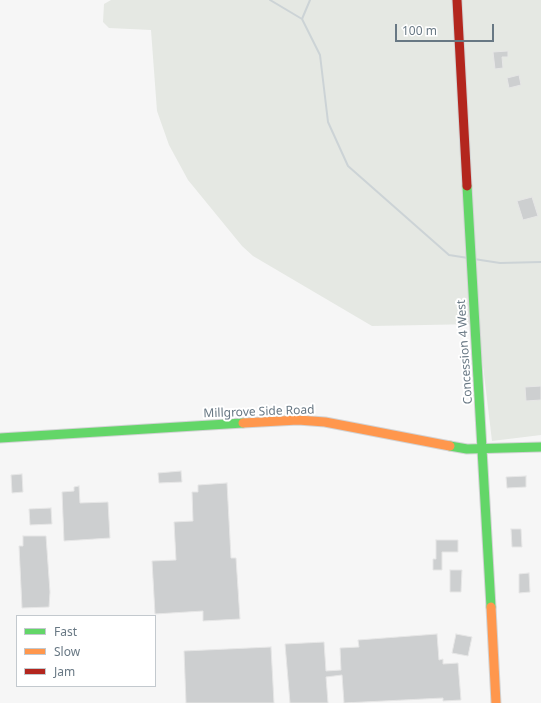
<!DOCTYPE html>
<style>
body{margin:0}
#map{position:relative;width:541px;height:703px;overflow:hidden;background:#f6f6f6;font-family:"Noto Sans",sans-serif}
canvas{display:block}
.legend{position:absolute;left:16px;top:615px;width:140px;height:72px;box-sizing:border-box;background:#fff;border:1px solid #c3c9ce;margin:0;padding:5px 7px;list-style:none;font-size:12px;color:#687884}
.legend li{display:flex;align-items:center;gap:8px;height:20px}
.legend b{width:20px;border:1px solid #c3c9ce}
.scale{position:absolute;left:395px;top:24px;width:99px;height:18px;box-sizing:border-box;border:2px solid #687884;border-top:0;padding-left:5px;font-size:12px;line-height:14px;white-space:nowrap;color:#687884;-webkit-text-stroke:3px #fff;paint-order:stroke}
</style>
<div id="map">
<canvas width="541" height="703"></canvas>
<ul class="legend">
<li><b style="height:5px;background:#63d668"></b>Fast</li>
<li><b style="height:5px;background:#ff974d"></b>Slow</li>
<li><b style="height:5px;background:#b3261e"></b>Jam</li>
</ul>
<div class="scale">100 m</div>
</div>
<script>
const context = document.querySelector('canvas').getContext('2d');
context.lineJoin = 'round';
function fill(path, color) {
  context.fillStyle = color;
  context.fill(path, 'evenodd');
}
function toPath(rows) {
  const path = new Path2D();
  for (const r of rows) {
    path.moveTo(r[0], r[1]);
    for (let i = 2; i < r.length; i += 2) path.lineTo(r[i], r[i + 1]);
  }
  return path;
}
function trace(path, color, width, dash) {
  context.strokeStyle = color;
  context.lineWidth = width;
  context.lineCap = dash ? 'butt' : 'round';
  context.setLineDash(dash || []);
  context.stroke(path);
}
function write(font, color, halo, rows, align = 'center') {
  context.font = font + ' "Noto Sans",sans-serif';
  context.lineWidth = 4;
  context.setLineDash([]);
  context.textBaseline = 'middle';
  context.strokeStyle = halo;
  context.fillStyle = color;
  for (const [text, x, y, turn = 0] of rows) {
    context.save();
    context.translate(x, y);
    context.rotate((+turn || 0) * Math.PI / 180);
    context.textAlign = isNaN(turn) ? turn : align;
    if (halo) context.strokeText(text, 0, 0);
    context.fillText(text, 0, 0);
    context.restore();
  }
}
fill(toPath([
 [111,0,541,0,541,435,492,441,478,324,372,326,253,256,242,246,188,180,169,145,157,111,151,30,109,28,103,22,104,4]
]), '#e5e8e3');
trace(toPath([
 [270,0,302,19,320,55,328,122,348,166,449,255,468,258],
 [302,19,310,0],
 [474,259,500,263,541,262]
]), '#ccd3d6', 2);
const building = toPath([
 [508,51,508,57,502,57,503,68,495,69,493,52,508,51],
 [519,75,521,85,509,88,507,78,519,75],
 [532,197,538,216,523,220,517,201,532,197],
 [541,386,541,400,526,401,525,387,541,386],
 [181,471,182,482,159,483,158,473,181,471],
 [22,474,23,492,12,493,11,475,22,474],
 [526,476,526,487,507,488,506,477,526,476],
 [227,483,231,558,236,558,240,619,203,621,203,611,155,614,152,561,176,560,174,522,193,521,192,492,198,492,198,485,227,483],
 [79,486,80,503,108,502,110,538,64,541,62,492,74,491,74,487,79,486],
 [51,508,52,524,30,525,29,509,51,508],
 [511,529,521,529,522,547,512,547,511,529],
 [23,536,46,536,50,592,49,607,22,608,19,546,23,546,23,536],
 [436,540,458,540,458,552,442,552,442,570,433,570,433,559,436,559,436,540],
 [450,570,462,570,461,592,450,592,450,570],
 [529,573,530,592,519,593,519,574,529,573],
 [437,634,439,660,443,659,443,664,458,663,461,700,443,701,443,698,344,703,342,675,326,677,328,703,290,703,285,644,324,642,326,671,341,670,340,648,359,647,358,640,437,634],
 [456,634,472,637,468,656,452,653,456,634],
 [271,647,274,703,186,703,184,651,271,647]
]);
fill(building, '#cdcfd0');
trace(building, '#e6e6e6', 1);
const fast = toPath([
 [467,186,491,607],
 [0,438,243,423],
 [450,446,467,449,541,447]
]);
const slow = toPath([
 [243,423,298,420,325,422,450,446],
 [491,607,496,703]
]);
const jam = toPath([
 [457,0,467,186]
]);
trace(fast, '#d2d3d4', 11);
trace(slow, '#d2d3d4', 11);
trace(jam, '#d2d3d4', 11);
trace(fast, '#63d668', 9);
trace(slow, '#ff974d', 9);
trace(jam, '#b3261e', 9);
write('12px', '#687884', '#fff', [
 ["Concession 4 West",465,352,-94],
 ["Millgrove Side Road",259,412,-2]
]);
</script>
